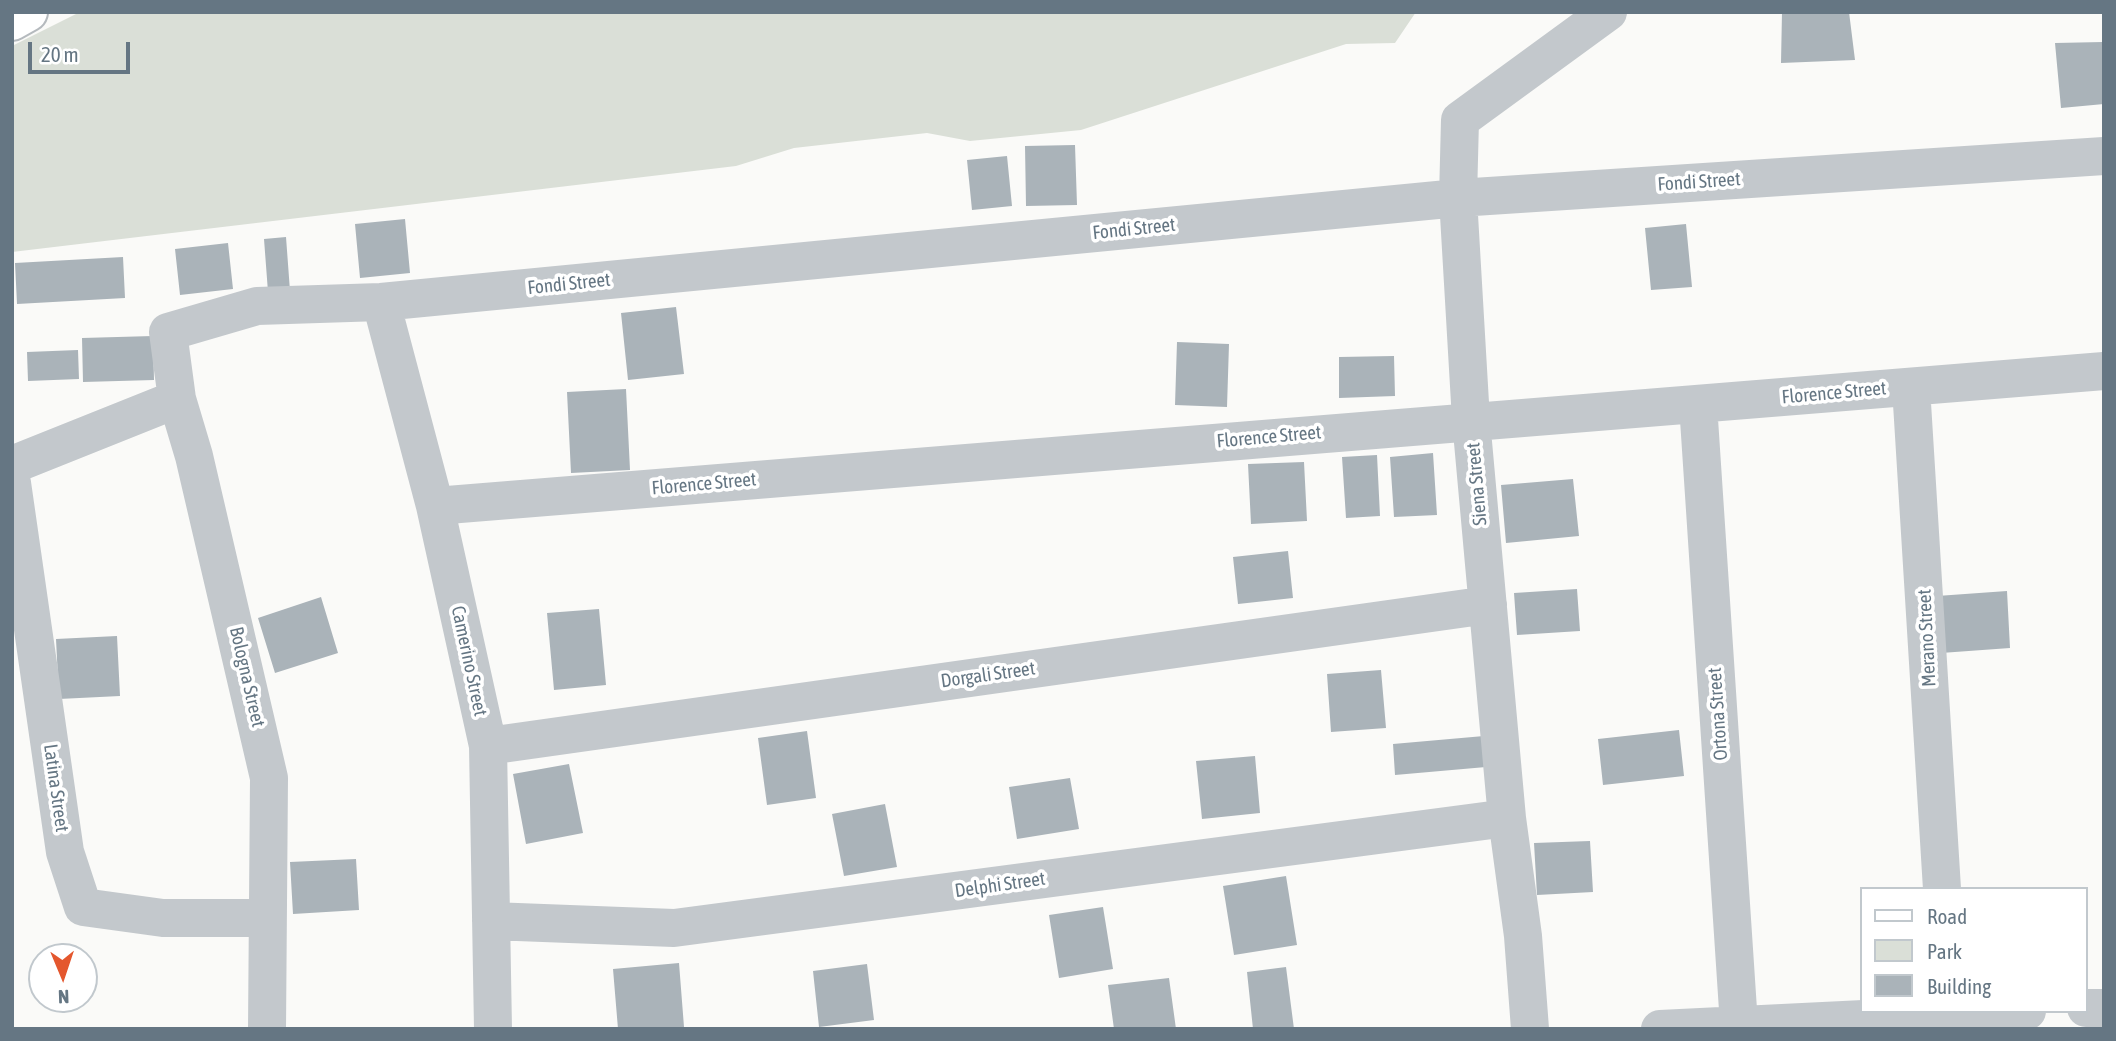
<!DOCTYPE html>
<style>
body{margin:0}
#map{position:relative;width:2116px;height:1041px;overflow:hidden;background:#fafaf8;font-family:"Asap Condensed",sans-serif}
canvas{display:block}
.frame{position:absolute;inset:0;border:14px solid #657683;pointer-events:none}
.legend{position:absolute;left:1860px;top:887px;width:228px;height:126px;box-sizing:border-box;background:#fff;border:2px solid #c1c8cd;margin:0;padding:9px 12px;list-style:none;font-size:21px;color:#657683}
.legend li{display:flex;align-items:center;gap:14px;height:35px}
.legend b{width:35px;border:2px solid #c1c8cd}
.north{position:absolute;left:28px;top:943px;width:70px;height:70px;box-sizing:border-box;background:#fff;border:2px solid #c1c8cd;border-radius:50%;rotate:178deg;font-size:19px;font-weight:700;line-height:28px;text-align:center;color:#657683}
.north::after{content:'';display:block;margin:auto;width:24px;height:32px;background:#e4572e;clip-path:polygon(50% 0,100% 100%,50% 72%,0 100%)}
.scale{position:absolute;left:28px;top:42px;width:102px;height:32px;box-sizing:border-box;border:4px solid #657683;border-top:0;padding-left:9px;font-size:21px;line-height:24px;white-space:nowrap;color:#657683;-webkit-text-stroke:5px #fff;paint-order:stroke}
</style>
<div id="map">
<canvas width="2116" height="1041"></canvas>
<div class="frame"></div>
<ul class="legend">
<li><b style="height:9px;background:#fff"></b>Road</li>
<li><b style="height:19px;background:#dadfd7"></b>Park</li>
<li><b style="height:19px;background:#aab3b9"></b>Building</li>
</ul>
<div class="north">N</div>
<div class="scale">20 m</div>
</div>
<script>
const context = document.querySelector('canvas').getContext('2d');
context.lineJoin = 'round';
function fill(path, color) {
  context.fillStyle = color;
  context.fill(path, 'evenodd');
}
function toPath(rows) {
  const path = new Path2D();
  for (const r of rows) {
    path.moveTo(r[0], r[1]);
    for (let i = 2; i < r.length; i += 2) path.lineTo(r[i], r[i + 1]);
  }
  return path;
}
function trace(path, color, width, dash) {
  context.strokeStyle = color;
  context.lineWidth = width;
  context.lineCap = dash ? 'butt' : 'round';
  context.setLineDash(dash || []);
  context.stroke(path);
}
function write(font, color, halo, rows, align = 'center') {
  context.font = font + ' "Asap Condensed",sans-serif';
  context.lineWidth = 7;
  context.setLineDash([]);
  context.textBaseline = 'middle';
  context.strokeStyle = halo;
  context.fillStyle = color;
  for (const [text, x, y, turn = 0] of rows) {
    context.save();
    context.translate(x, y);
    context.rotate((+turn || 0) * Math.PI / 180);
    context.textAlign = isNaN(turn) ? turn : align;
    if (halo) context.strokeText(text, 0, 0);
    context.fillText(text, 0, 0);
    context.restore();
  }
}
fill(toPath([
 [80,12,1416,12,1395,43,1346,44,1081,130,970,141,927,133,794,148,736,166,12,252,12,46]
]), '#dadfd7');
fill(toPath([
 [1782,12,1849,12,1855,60,1781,63],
 [2103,42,2104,104,2061,108,2055,43],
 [1075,145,1077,205,1026,206,1025,146],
 [1007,156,1012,206,972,210,967,160],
 [405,219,410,273,360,278,355,224],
 [1686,224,1692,287,1651,290,1645,228],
 [286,237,290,291,268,292,264,239],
 [228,243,233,289,180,295,175,249],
 [123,257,125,298,17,304,15,263],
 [676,307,684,374,628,380,621,313],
 [153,336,154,380,83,382,82,338],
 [1177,342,1229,344,1227,407,1175,405],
 [78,350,79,379,28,381,27,352],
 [1394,356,1395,396,1339,398,1339,357],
 [626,389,630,470,571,473,567,392],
 [1433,453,1437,515,1394,517,1390,457],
 [1377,455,1380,516,1346,518,1342,457],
 [1304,462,1307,521,1251,524,1248,464],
 [1573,479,1579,536,1506,543,1501,485],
 [1288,551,1293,598,1238,604,1233,557],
 [1577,589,1580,631,1517,635,1514,593],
 [2007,591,2010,648,1941,653,1937,596],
 [321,597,338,653,275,673,258,618],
 [599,609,606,685,554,690,547,613],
 [117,636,120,696,59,699,56,639],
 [1381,670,1386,728,1331,732,1327,674],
 [1679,730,1684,776,1603,785,1598,739],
 [807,731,816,798,767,805,758,738],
 [1484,736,1486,767,1395,775,1393,744],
 [1255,756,1260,813,1202,819,1196,761],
 [569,764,583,833,526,844,513,774],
 [1070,778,1079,829,1017,839,1009,787],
 [885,804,897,867,844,876,832,814],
 [1590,841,1593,892,1537,895,1534,843],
 [356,859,359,910,293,914,290,862],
 [1286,876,1297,945,1234,955,1223,886],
 [1103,907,1113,969,1059,978,1049,915],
 [679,963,684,1027,618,1029,613,969],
 [867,964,874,1020,819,1027,813,971],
 [1286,967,1294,1029,1253,1029,1247,972],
 [1169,978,1176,1029,1114,1029,1108,985]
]), '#aab3b9');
const major = toPath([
 [12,21,28,12]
]);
trace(major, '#b5babe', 42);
trace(toPath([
 [381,302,435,506,488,746,493,1029],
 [1911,387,1942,889],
 [1698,404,1739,1025],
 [12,465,177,399],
 [12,483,65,852,83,907,163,918,267,918],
 [435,506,2104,371],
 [488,746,1488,605],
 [491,921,674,928,1507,818],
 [2086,1008,2104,1008],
 [267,1029,269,778,194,456,177,399,168,332,257,306,381,302,1458,198,2104,156],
 [1530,1029,1523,936,1507,818,1471,420,1458,198,1460,120,1608,12],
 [1660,1029,2027,1011]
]), '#c3c8cc', 38);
trace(major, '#fff', 38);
write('19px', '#657683', '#fff', [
 ["Fondi Street",1699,182,-4],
 ["Fondi Street",1134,229,-6],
 ["Fondi Street",569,284,-6],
 ["Florence Street",1834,393,-5],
 ["Florence Street",1269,437,-5],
 ["Florence Street",704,484,-5],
 ["Siena Street",1477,484,-95],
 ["Merano Street",1927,638,-93],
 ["Camerino Street",469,661,78],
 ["Dorgali Street",988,675,-8],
 ["Bologna Street",247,677,77],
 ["Ortona Street",1718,714,-94],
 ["Latina Street",56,788,82],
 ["Delphi Street",1000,885,-8]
]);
</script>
